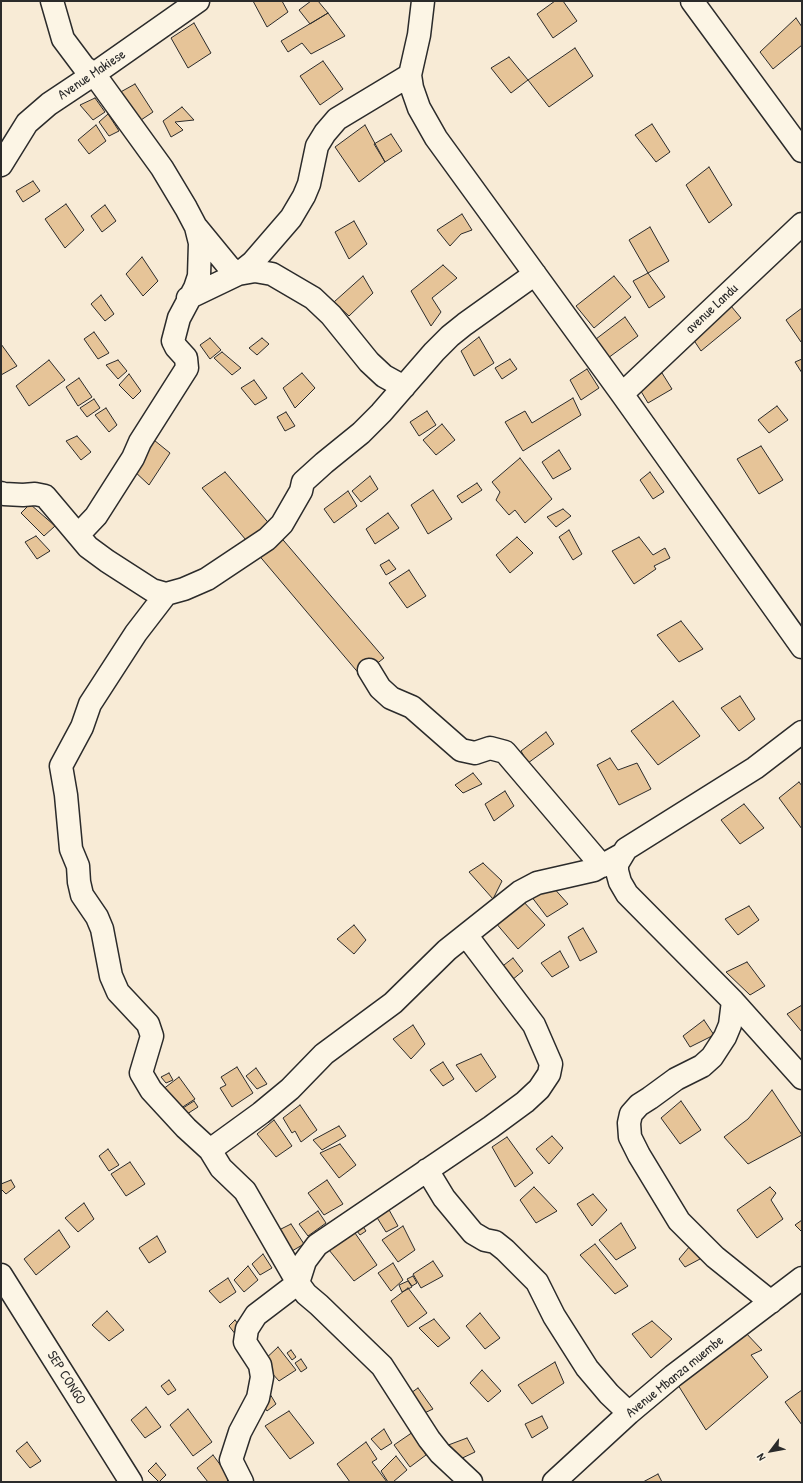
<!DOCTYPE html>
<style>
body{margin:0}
#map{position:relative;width:803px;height:1483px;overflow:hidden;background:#f8ebd6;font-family:"Patrick Hand",sans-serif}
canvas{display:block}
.frame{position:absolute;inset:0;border:2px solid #2b2b2b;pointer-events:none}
.north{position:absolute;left:751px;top:1431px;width:40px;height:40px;-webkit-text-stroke:3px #fcf5e5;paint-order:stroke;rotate:238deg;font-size:11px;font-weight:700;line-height:16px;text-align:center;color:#2b2b2b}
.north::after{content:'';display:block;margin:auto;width:14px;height:18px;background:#2b2b2b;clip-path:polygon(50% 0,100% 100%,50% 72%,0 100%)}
</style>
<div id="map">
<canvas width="803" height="1483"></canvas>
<div class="frame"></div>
<div class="north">N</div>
</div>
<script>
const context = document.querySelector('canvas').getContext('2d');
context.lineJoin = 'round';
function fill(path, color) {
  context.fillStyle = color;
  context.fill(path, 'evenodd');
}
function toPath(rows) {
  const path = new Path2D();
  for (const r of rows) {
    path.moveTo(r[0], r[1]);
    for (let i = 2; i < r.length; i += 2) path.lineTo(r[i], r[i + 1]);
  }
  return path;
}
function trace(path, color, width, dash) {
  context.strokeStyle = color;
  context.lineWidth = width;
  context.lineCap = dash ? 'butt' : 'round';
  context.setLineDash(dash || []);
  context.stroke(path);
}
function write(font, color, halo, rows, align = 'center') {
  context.font = font + ' "Patrick Hand",sans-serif';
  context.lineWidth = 3;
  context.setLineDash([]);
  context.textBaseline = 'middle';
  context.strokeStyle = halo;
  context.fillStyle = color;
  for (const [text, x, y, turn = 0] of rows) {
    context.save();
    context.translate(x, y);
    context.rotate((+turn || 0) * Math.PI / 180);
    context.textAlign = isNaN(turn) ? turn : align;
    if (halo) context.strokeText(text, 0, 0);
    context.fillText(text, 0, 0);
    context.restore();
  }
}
const building = toPath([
 [253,1,282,1,288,12,267,27,253,1],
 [311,1,318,1,328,13,310,24,299,10,311,1],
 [555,1,563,1,577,21,553,38,537,14,555,1],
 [328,13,345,36,311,54,302,43,288,52,281,41,328,13],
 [796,18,802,27,802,45,773,69,760,52,796,18],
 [194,23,211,53,188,68,171,38,194,23],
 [575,48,593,76,549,107,528,80,575,48],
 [509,57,528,80,511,93,491,68,509,57],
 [323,61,343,89,320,105,300,76,323,61],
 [135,84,153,112,138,122,117,94,135,84],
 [95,98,105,112,93,120,80,105,95,98],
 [182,107,194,120,175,122,183,130,171,137,163,121,182,107],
 [108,114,119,131,109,136,99,122,108,114],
 [652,124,670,152,656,162,635,135,652,124],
 [96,125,106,141,89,154,78,140,96,125],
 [365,125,385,162,359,182,335,147,365,125],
 [391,134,402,151,385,162,374,144,391,134],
 [709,167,732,205,709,223,686,185,709,167],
 [33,181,40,191,23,202,16,191,33,181],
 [66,204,84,230,65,248,45,219,66,204],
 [105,205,116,221,102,232,91,216,105,205],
 [462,214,472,230,461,234,450,246,437,230,462,214],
 [354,221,367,244,349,259,335,232,354,221],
 [650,227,669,261,648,273,629,240,650,227],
 [142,257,158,281,143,296,126,274,142,257],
 [443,265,457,278,432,298,441,312,431,326,411,291,443,265],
 [648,273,665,297,649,308,633,281,648,273],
 [363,276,373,293,349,316,334,302,363,276],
 [614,276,631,297,594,328,576,306,614,276],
 [101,295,114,314,105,321,91,304,101,295],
 [731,306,741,318,701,351,693,339,731,306],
 [802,308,802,341,801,342,786,320,802,308],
 [625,317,638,336,608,358,596,339,625,317],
 [94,332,109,353,98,359,84,339,94,332],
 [479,337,494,363,474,376,461,351,479,337],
 [210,338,221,350,210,359,200,345,210,338],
 [262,338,269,344,257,355,249,348,262,338],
 [1,344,17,366,1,375,1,344],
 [222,352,241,368,232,375,214,358,222,352],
 [510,359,517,369,502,379,495,368,510,359],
 [802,359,802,373,795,362,802,359],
 [49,360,65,380,29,406,16,386,49,360],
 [118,360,127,371,118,379,106,365,118,360],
 [587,369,599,388,581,400,570,380,587,369],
 [302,373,315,388,295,408,283,388,302,373],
 [662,373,672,389,648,403,639,388,662,373],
 [129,374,141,391,133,399,119,385,129,374],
 [79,378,92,397,78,406,66,387,79,378],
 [254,380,267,398,255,405,241,388,254,380],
 [573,398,581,415,523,451,505,422,525,411,532,423,573,398],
 [94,399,100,408,87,417,80,408,94,399],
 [777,406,788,420,769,433,758,420,777,406],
 [106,408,117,425,109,432,95,415,106,408],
 [427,411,436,425,419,436,410,422,427,411],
 [286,412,295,426,285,431,277,417,286,412],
 [442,424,455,440,436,455,423,440,442,424],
 [77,436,91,452,81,460,66,441,77,436],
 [149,436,170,453,149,485,132,469,149,436],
 [761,446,783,480,759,494,737,459,761,446],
 [559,450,571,469,553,479,542,462,559,450],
 [520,458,552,499,525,523,515,510,509,515,496,500,500,492,492,482,520,458],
 [225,472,384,658,361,676,202,488,225,472],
 [650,472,664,492,653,499,640,480,650,472],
 [370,476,378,489,361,502,352,491,370,476],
 [477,483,482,490,462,503,457,496,477,483],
 [433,490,452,519,428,534,411,505,433,490],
 [348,491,357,506,334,523,324,509,348,491],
 [30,504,55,526,44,536,21,513,30,504],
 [563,509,571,516,556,527,547,517,563,509],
 [388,513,399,528,375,544,366,529,388,513],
 [569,530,582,554,573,560,559,537,569,530],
 [36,536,50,551,37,559,25,542,36,536],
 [517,537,533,553,510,573,496,555,517,537],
 [639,537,653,555,665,548,670,558,654,566,656,569,634,584,612,551,639,537],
 [389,560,396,569,386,575,380,565,389,560],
 [409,570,426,596,407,608,389,583,409,570],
 [681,621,703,649,679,662,657,635,681,621],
 [740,696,755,719,739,731,721,708,740,696],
 [673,701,700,736,658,765,631,731,673,701],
 [546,732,554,744,528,763,521,751,546,732],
 [610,758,618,770,637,763,651,789,619,805,597,765,610,758],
 [473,773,482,784,463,793,455,785,473,773],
 [799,782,802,786,802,829,779,798,799,782],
 [505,791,514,806,494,821,485,804,505,791],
 [744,804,764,828,740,844,721,820,744,804],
 [483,863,502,881,493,899,469,872,483,863],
 [552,886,568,904,547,917,531,896,552,886],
 [522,900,545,925,518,949,495,922,522,900],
 [749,906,759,920,738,935,725,919,749,906],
 [354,925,366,940,354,954,337,939,354,925],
 [583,928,597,952,580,961,568,937,583,928],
 [560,951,569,967,552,977,541,963,560,951],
 [513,958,523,971,512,980,495,972,513,958],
 [747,962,765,986,750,995,726,972,747,962],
 [802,1005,802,1032,787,1014,802,1005],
 [704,1020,714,1035,690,1047,683,1036,704,1020],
 [413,1025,425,1044,411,1059,393,1039,413,1025],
 [481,1054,496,1077,476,1092,456,1065,481,1054],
 [443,1062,454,1079,443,1086,430,1070,443,1062],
 [237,1067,253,1093,232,1107,220,1088,226,1085,221,1077,237,1067],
 [256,1068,267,1084,257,1089,246,1076,256,1068],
 [169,1073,173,1080,166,1083,161,1077,169,1073],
 [179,1077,195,1099,175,1112,158,1093,179,1077],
 [772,1090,802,1135,748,1164,724,1137,748,1119,772,1090],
 [194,1101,198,1107,187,1114,183,1108,194,1101],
 [681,1101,701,1130,680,1144,661,1118,681,1101],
 [300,1105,317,1130,301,1142,295,1131,292,1133,283,1118,300,1105],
 [274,1120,292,1146,276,1157,257,1134,274,1120],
 [339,1126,346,1136,322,1150,313,1140,339,1126],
 [552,1136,563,1148,549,1164,536,1149,552,1136],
 [507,1137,533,1173,515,1187,492,1147,507,1137],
 [340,1144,356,1165,339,1178,320,1153,340,1144],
 [108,1149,119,1165,109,1171,99,1156,108,1149],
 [130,1162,145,1184,126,1196,111,1174,130,1162],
 [11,1180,15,1187,6,1194,1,1189,1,1184,11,1180],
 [327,1180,343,1204,324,1215,308,1193,327,1180],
 [534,1187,557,1211,536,1223,520,1200,534,1187],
 [770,1187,776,1193,771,1200,783,1219,757,1238,737,1210,770,1187],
 [593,1194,607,1210,592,1226,577,1204,593,1194],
 [84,1203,94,1219,78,1232,65,1218,84,1203],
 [388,1208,398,1226,386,1232,376,1216,388,1208],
 [318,1211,326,1223,308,1236,299,1224,318,1211],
 [802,1220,802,1232,795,1225,802,1220],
 [360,1222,366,1231,360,1235,354,1227,360,1222],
 [621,1223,636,1248,616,1260,599,1240,621,1223],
 [291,1224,304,1244,292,1251,279,1230,291,1224],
 [403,1226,415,1250,398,1262,382,1240,403,1226],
 [59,1230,70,1247,36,1275,24,1259,59,1230],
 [355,1233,377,1265,354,1281,329,1250,355,1233],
 [157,1236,166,1252,149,1263,139,1248,157,1236],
 [595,1244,628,1286,615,1294,580,1255,595,1244],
 [690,1246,700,1259,685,1267,679,1259,690,1246],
 [263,1254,272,1268,260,1275,252,1264,263,1254],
 [433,1261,443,1276,421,1288,413,1274,433,1261],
 [393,1263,403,1280,391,1291,378,1273,393,1263],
 [248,1266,258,1280,244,1292,234,1280,248,1266],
 [413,1276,417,1283,412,1286,407,1279,413,1276],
 [228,1278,236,1292,220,1303,209,1291,228,1278],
 [408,1281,412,1287,402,1292,399,1285,408,1281],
 [408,1288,427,1313,408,1327,391,1301,408,1288],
 [107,1311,124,1330,109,1341,92,1325,107,1311],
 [480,1313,500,1338,485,1349,466,1326,480,1313],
 [434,1319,450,1338,438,1347,419,1328,434,1319],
 [235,1320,243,1330,236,1335,229,1326,235,1320],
 [652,1321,672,1339,651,1358,632,1334,652,1321],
 [744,1331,762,1350,751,1355,768,1377,706,1430,678,1385,744,1331],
 [278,1347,296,1370,279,1381,262,1362,278,1347],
 [291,1350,296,1357,292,1360,287,1353,291,1350],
 [301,1359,307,1368,301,1372,295,1363,301,1359],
 [555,1362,564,1383,532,1404,518,1385,555,1362],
 [482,1370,501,1391,488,1402,470,1383,482,1370],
 [169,1380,176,1390,168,1395,161,1386,169,1380],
 [418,1388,433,1409,420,1415,408,1395,418,1388],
 [802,1390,802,1425,785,1402,802,1390],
 [270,1394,276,1404,267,1411,260,1401,270,1394],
 [146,1407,161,1427,145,1438,131,1420,146,1407],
 [188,1409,212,1442,193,1456,170,1425,188,1409],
 [289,1411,314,1443,290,1459,265,1426,289,1411],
 [542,1416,548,1428,532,1438,525,1424,542,1416],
 [384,1429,392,1443,381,1450,371,1439,384,1429],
 [413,1432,426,1455,410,1467,394,1445,413,1432],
 [467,1438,475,1452,454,1462,443,1447,467,1438],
 [27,1442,41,1461,30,1468,16,1451,27,1442],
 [366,1442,377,1459,372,1462,387,1482,350,1482,337,1464,366,1442],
 [213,1455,230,1478,226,1482,208,1482,197,1468,213,1455],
 [396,1456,407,1470,393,1482,388,1482,381,1471,396,1456],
 [156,1463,166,1475,159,1482,148,1471,156,1463],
 [658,1474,662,1482,643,1482,658,1474]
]);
fill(building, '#e6c498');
trace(building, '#2b2b2b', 1);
const minor = toPath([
 [52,1,63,39,84,67,94,74,162,168,186,208,196,227,200,243,199,276,195,288,179,318,173,341,176,347,186,358,187,368,140,442,133,458,96,516,78,535],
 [423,1,419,35,410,75,412,88,419,108,436,138,622,394,802,647],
 [692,1,802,151],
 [1,165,27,123,49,104,94,74,198,1],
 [197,228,229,267,238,274,255,271,272,274,313,298,331,315,369,362,384,376,404,387],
 [188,298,238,274,253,262,291,218,304,196,309,184,317,146,325,133,337,119,410,75],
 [622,394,802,224],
 [1,493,4,494,23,495,35,494,45,496,88,547,107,561,152,590,166,594,184,589,207,579,267,539,282,524,301,491,303,482,324,463,361,433,381,413,434,352,450,336,465,324,535,274],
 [166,594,136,633,90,704,82,727,61,766,66,795,71,849,78,866,79,882,82,895,97,917,102,929,111,976,118,992,148,1024,152,1036,141,1073,151,1090,186,1128,210,1150,221,1168,245,1191,298,1283,306,1294,319,1305,382,1366,429,1439,440,1453,471,1482],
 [369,670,380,688,391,698,412,707,461,750,475,753,490,748,505,752,602,866],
 [802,732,755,768,626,849,617,864,617,871,620,882,627,894,733,1001,802,1078],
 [733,1001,730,1025,725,1037,712,1057,702,1066,676,1079,650,1098,639,1105,631,1114,629,1123,630,1137,639,1155,679,1221,715,1257,771,1302],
 [210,1150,261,1113,290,1089,324,1054,393,1003,447,950,520,892,537,883,594,870,621,855],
 [427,1170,444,1198,473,1233,485,1240,495,1242,505,1250,537,1282,554,1316,587,1368,609,1394,629,1413],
 [1,1275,131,1482],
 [242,1482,231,1460,240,1432,258,1398,262,1377,260,1365,245,1342,247,1329,256,1315,298,1283,305,1261,317,1245,491,1127,525,1102,539,1089,549,1074,551,1064,534,1025,466,935],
 [554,1482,629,1413,673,1376,802,1278]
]);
trace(minor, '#2b2b2b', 25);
trace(minor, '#fcf5e5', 22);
write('14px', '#2b2b2b', '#fcf5e5', [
 ["Avenue Makiese",92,75,-34],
 ["avenue Landu",712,309,-43],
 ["Avenue Mbanza muembe",675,1377,-39],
 ["SEP CONGO",66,1378,58]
]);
</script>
